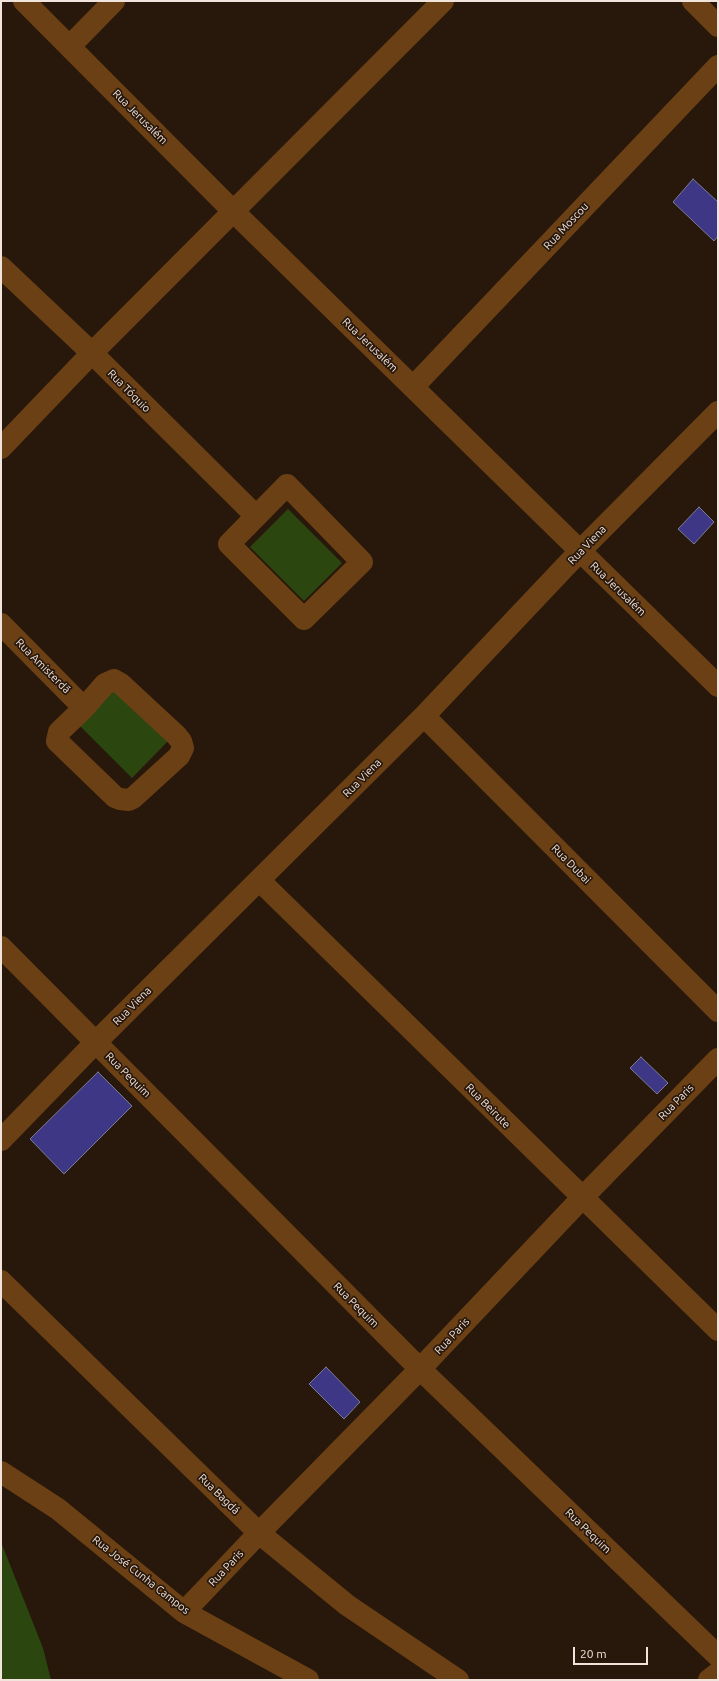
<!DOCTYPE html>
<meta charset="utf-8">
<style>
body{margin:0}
#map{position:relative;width:719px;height:1681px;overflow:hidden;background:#28170b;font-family:Ubuntu,sans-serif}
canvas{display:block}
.frame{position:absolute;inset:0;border:2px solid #f1e4dc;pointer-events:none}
.scale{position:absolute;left:573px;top:1647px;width:75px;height:18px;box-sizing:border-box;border:2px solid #f1e4dc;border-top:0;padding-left:5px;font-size:12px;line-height:14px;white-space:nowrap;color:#f1e4dc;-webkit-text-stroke:3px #28170b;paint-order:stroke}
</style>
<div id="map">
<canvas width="719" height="1681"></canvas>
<div class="frame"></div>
<div class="scale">20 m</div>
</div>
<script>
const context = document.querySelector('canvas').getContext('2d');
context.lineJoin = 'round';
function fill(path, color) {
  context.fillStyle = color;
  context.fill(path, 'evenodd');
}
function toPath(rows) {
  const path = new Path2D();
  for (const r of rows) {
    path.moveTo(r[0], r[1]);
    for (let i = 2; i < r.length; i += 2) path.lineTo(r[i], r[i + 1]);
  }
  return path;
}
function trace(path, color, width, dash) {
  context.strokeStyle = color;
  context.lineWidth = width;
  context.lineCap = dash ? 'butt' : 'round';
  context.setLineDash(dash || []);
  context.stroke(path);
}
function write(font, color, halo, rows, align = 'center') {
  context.font = font + ' Ubuntu,sans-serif';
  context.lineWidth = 3.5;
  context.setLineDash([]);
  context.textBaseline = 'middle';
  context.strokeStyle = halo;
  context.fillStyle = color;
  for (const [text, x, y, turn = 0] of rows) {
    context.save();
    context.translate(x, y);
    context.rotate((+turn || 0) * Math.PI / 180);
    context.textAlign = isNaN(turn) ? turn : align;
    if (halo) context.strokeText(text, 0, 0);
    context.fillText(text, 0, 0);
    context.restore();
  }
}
fill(toPath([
 [288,509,342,563,304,601,250,547],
 [117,687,170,739,132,778,79,725],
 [1,1542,43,1648,51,1680,1,1680]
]), '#2b460f');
const building = toPath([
 [693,179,718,202,718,236,714,241,673,202,693,179],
 [699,507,714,522,694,544,678,529,699,507],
 [641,1057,668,1083,657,1094,630,1068,641,1057],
 [98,1072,132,1106,64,1174,30,1139,98,1072],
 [326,1367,360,1402,344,1419,309,1384,326,1367]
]);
fill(building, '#3e3785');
trace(building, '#7c7d94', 1);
trace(toPath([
 [24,1,234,212,718,686],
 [693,1,718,26],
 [70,46,114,1],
 [1,267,92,353,256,516],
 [413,387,718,66],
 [1,448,92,353,443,1],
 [287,485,362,562,304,619,229,544,287,485],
 [1,624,84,708],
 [114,680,121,684,176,735,181,741,183,748,179,756,133,798,129,800,120,799,115,797,57,741,59,732,84,708,105,684,114,680],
 [424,716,718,1011],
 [259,880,718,1330],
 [1,947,420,1369,718,1656],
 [1,1140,96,1042,424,716,580,551,718,412],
 [1,1281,259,1533,347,1605,458,1680],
 [1,1472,58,1509,184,1612,308,1680],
 [184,1612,259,1533,420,1369,582,1198,718,1059],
 [709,1680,718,1673]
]), '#6b4014', 22);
write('11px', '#f1e4dc', '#28170b', [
 ["Rua Jerusalém",140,117,45],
 ["Rua Moscou",566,226,-47],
 ["Rua Jerusalém",370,345,44],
 ["Rua Tóquio",129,391,45],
 ["Rua Viena",587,545,-46],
 ["Rua Jerusalém",618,589,44],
 ["Rua Amisterdã",43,666,45],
 ["Rua Viena",362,778,-45],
 ["Rua Dubai",571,864,45],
 ["Rua Viena",132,1006,-45],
 ["Rua Pequim",128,1075,45],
 ["Rua Paris",676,1102,-46],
 ["Rua Beirute",488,1106,45],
 ["Rua Pequim",356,1305,45],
 ["Rua Paris",452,1336,-47],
 ["Rua Bagdá",219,1494,44],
 ["Rua Pequim",588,1531,44],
 ["Rua Paris",226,1568,-47],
 ["Rua José Cunha Campos",141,1575,38]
]);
</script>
